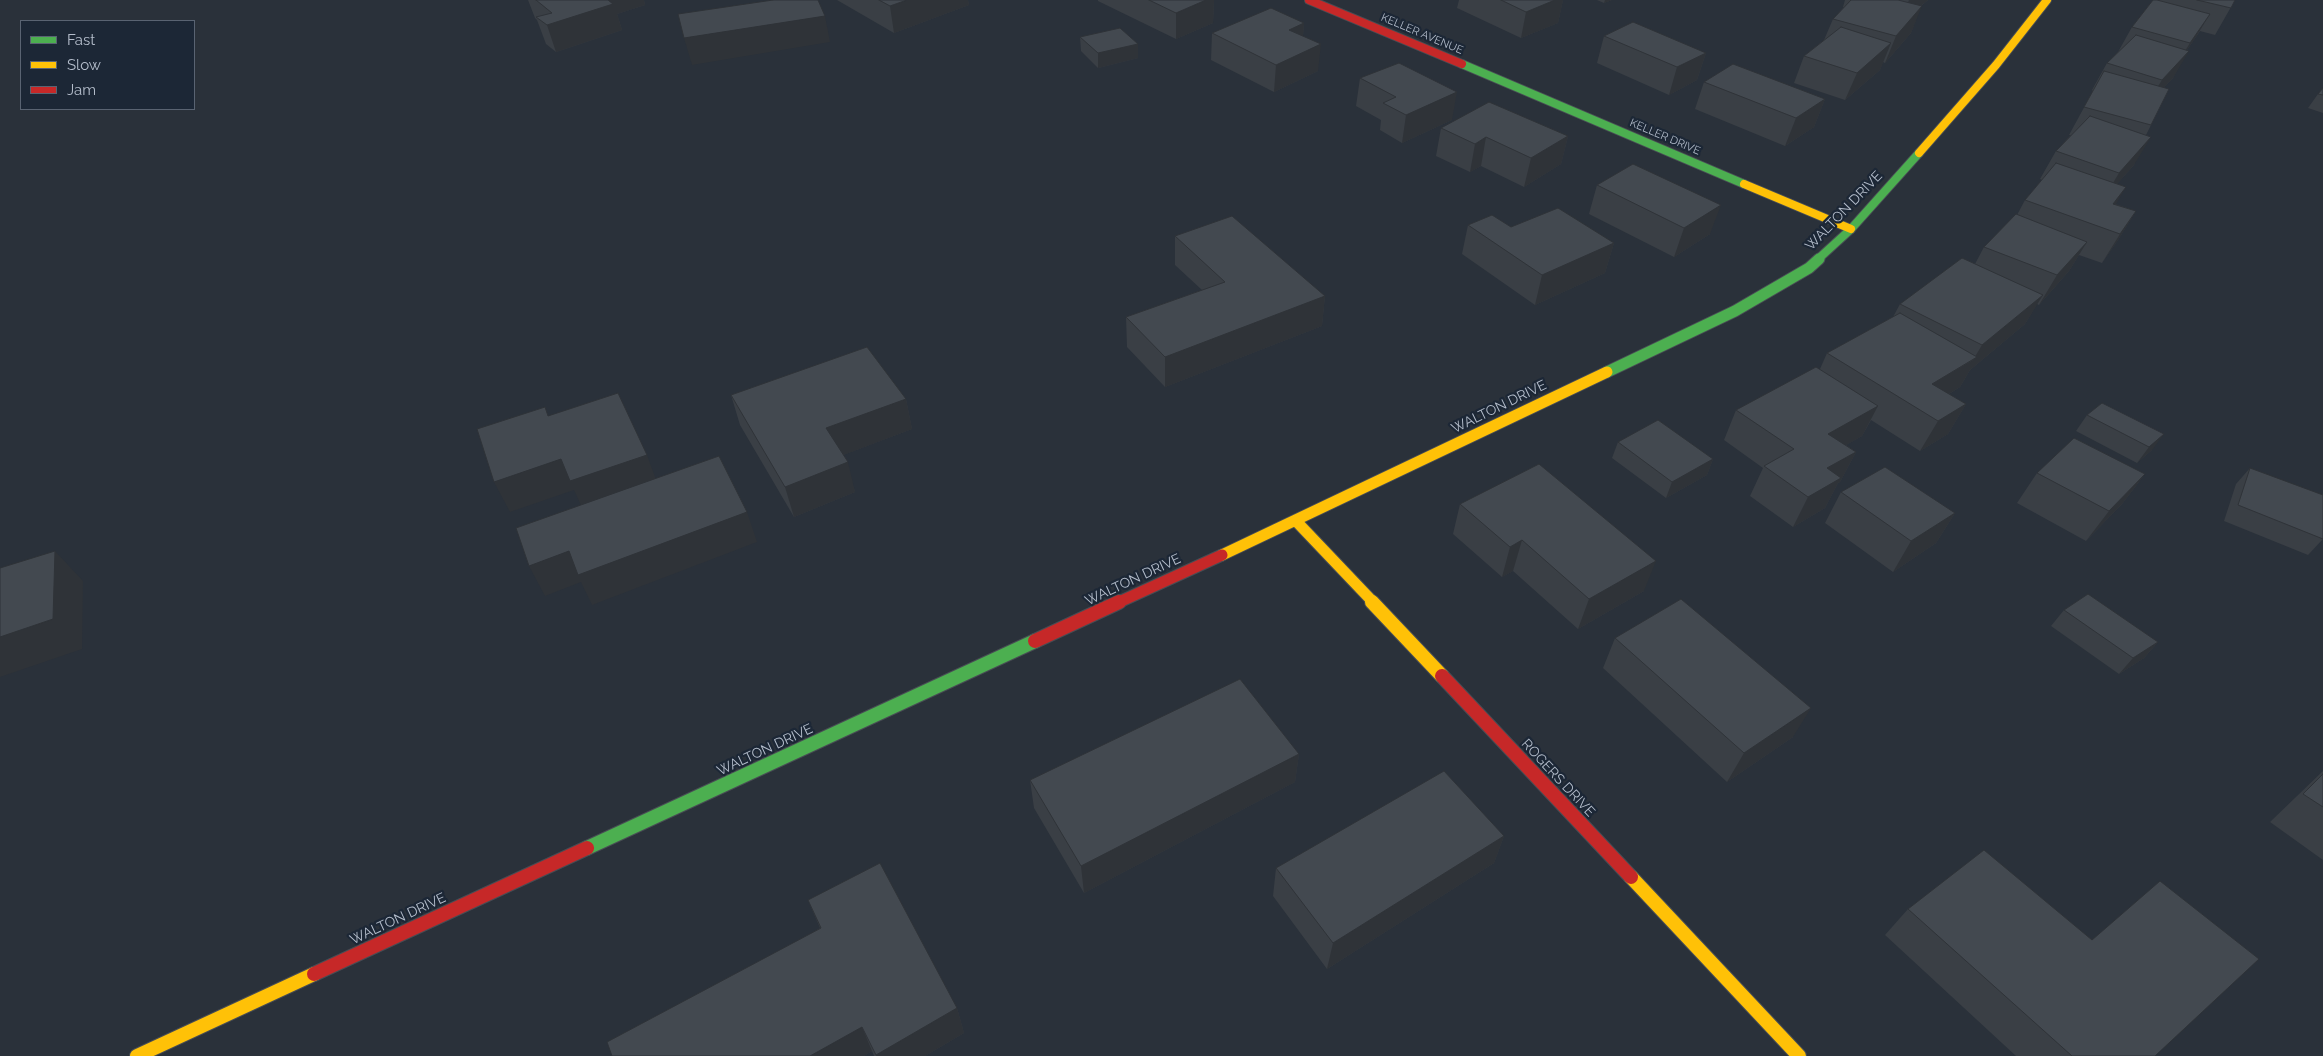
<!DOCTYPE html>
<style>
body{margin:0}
#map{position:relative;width:2323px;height:1056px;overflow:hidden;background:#2a313a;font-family:Raleway,sans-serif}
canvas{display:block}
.legend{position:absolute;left:20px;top:20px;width:175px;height:90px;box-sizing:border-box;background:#1c2736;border:1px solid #596372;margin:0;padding:6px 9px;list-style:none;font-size:15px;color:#b4bdcb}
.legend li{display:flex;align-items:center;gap:10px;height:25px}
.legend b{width:25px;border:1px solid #596372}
</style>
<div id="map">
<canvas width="2323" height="1056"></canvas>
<ul class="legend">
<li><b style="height:6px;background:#4caf50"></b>Fast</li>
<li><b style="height:6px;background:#ffc107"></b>Slow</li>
<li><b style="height:6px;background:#c62828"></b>Jam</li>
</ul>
</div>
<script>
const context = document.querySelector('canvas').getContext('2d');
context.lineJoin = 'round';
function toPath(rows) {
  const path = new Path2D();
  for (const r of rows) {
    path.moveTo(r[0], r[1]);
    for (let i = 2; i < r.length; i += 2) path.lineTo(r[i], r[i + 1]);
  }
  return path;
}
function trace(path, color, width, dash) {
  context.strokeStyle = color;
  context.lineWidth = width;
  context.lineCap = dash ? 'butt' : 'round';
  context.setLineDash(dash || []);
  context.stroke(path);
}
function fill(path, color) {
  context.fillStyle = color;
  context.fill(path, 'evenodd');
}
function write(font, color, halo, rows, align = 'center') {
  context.font = font + ' Raleway,sans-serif';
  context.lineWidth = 4.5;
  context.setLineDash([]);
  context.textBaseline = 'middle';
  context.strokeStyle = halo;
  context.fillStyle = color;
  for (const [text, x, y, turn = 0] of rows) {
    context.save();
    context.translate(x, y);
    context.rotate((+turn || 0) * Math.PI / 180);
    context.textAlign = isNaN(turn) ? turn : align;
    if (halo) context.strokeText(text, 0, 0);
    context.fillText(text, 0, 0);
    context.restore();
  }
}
const fastFar2 = toPath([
 [1462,64,1744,184],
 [1817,260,1851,229,1919,153]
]);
const fastFar1 = toPath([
 [1607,372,1735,311,1809,268,1819,259]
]);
const fast = toPath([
 [587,848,1035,641]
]);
const slowFar2 = toPath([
 [1919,153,1996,65,2047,0],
 [1744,184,1851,229]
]);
const slowFar1 = toPath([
 [1296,521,1374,603],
 [1222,555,1607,372]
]);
const slow = toPath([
 [1372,602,1442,676],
 [1631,877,1799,1056],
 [137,1056,314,974]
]);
const jamFar2 = toPath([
 [1309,0,1462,64]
]);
const jamFar1 = toPath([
 [1117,603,1222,555]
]);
const jam = toPath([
 [1035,641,1119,602],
 [1442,676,1631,877],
 [314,974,587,848]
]);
trace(fastFar2, '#484d54', 10);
trace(fastFar1, '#484d54', 13);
trace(fast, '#484d54', 16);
trace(slowFar2, '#484d54', 10);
trace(slowFar1, '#484d54', 13);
trace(slow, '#484d54', 16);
trace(jamFar2, '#484d54', 10);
trace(jamFar1, '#484d54', 13);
trace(jam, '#484d54', 16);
trace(fastFar2, '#4caf50', 8);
trace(fastFar1, '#4caf50', 11);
trace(fast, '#4caf50', 14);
trace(slowFar2, '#ffc107', 8);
trace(slowFar1, '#ffc107', 11);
trace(slow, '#ffc107', 14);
trace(jamFar2, '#c62828', 8);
trace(jamFar1, '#c62828', 11);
trace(jam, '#c62828', 14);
fill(toPath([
 [528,0,644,0,645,5,617,14,622,30,556,52,546,44,537,20,535,18],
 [837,0,968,0,969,5,894,33],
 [1098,0,1214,0,1213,23,1176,39,1098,1],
 [1459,0,1563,0,1558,23,1521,38,1457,8],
 [1597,0,1612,0,1604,3],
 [1845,0,1928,0,1921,6,1911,33,1885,63,1883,62,1880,70,1845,100,1794,83,1804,56,1824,40,1833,19,1844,7,1843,7],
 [2153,0,2235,0,2215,35,2200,31,2187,50,2173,78,2164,87,2151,125,2146,135,2134,165,2117,184,2115,204,2136,211,2118,240,2102,263,2079,255,2069,271,2039,305,2037,304,2025,324,1970,370,1960,387,1949,394,1966,404,1948,434,1920,451,1871,420,1862,436,1846,445,1856,452,1840,482,1838,483,1825,508,1793,527,1750,496,1763,468,1724,440,1736,410,1820,369,1827,353,1893,317,1900,304,1975,264,1984,247,2017,215,2025,200,2042,180,2040,179,2056,151,2071,135,2069,135,2093,91,2092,90,2107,63,2118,52,2132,27],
 [1304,23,1303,36,1318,71,1274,92,1211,60,1212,33],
 [1604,36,1706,53,1697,80,1669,95,1597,63],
 [1080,37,1138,44,1138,58,1098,68,1081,51],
 [1360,78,1452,120,1402,143,1380,130,1381,120,1356,106],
 [1704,82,1825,99,1814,127,1785,146,1695,109],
 [2323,88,2323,113,2308,108,2318,94],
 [1441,128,1568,136,1561,164,1524,187,1481,166,1470,172,1436,156],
 [1597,185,1710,234,1674,257,1589,214],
 [1468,225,1511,227,1614,243,1605,273,1535,305,1462,254],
 [1175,236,1325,296,1322,326,1165,387,1127,347,1126,317,1202,290,1175,265],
 [731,395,906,399,912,429,843,455,855,492,794,517,740,425],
 [2102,403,2152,450,2137,463,2076,431,2087,415],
 [1618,442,1713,459,1707,475,1666,498,1612,458],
 [2250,468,2323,539,2308,555,2224,521,2236,484],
 [2037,473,2145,474,2122,504,2086,541,2017,503],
 [1841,492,1955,513,1936,543,1893,572,1825,523],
 [1460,504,1644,591,1578,629,1513,571,1502,577,1453,534],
 [2064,610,2158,642,2144,658,2119,674,2051,626],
 [1615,638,1793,737,1727,782,1603,668],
 [1299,754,1295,782,1084,893,1034,808,1030,780],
 [2323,771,2323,860,2270,822],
 [1504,836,1494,863,1327,969,1273,896,1276,868],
 [808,900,957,1008,964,1033,925,1056,874,1056,872,1051,864,1056,612,1056,820,928],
 [1908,909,2155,1056,2016,1056,1885,935]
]), '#3a3f45');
fill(toPath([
 [599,0,644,0,645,5,617,14,622,30,556,52,547,25],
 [907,0,968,0,969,5,894,33,890,6],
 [1206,0,1214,0,1213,23,1176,39,1176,13],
 [1555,0,1563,0,1558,23,1521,38,1526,12],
 [1605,0,1612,0,1604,3],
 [1909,0,1928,0,1899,24],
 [1922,6,1911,33,1885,63,1896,36],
 [2210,14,2194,40,2179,61,2189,51,2173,78,2145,107,2162,80,2177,64,2190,43],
 [825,16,830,42,692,65,684,38],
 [1304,23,1302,50,1289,30],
 [1891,43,1880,70,1845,100,1857,73],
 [1138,44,1138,58,1098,68,1098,53],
 [1321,44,1318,71,1274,92,1276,65],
 [1706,53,1697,80,1669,95,1677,67],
 [1457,92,1452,120,1402,143,1406,115],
 [1825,99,1814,127,1785,146,1796,118],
 [1568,136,1561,164,1524,187,1531,158],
 [1486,137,1481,166,1470,172,1475,144],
 [2151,137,2134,165,2102,201,2119,173],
 [2126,187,2109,216,2113,204],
 [1721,205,1710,234,1674,257,1684,228],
 [2136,211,2118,240,2102,263,2120,234],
 [2087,242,2069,271,2039,305,2057,275],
 [1614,243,1605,273,1535,305,1542,275],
 [2043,295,2025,324,1970,370,1960,387,1921,411,1932,384,1973,360,1982,345],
 [1325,296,1322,326,1165,387,1165,357],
 [906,399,912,429,833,459,826,428],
 [1966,404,1948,434,1920,451,1938,421],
 [1878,406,1862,436,1813,464,1828,434],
 [2164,434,2152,450,2137,463,2149,447],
 [1856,452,1840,482,1838,483,1825,508,1793,527,1808,497,1827,468],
 [647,455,658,485,584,512,574,490,510,512,494,482,561,459],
 [1713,459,1707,475,1666,498,1672,482],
 [848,462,855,492,794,517,785,487],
 [2145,474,2122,504,2086,541,2109,511],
 [747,512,757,542,592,605,581,582,545,596,529,566,569,551],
 [1955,513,1936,543,1893,572,1911,541],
 [1522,540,1513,571,1502,577,1510,547],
 [55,551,83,581,82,649,0,677,0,637],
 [1656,561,1644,591,1578,629,1589,599],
 [2158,642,2144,658,2119,674,2133,658],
 [1811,708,1793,737,1727,782,1744,753],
 [1299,754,1295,782,1084,893,1081,866],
 [1504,836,1494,863,1327,969,1333,943],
 [957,1008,964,1033,925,1056,876,1056,876,1055],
 [862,1027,872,1051,864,1056,810,1056]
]), '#2f3338');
const building = toPath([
 [536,0,608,0,613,4,547,25,536,17,552,13,536,0],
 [773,0,818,0,825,16,684,38,678,14,773,0],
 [879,0,907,0,890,6,879,0],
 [1149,0,1206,0,1176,13,1149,0],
 [1501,0,1555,0,1526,12,1501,0],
 [1851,0,1898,0,1922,6,1896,36,1833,19,1851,0],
 [2153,0,2157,0,2210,14,2190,43,2132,27,2153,0],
 [2197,0,2235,0,2231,8,2197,0],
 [1271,8,1304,23,1289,30,1321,44,1276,65,1212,33,1271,8],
 [1633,22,1706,53,1677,67,1604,36,1633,22],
 [1841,27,1891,43,1857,73,1804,56,1841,27],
 [1120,28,1138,44,1098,53,1080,37,1120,28],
 [2136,35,2189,51,2162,80,2107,63,2136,35],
 [1399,63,1457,92,1406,115,1383,103,1396,97,1360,78,1399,63],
 [1733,64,1825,99,1796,118,1704,82,1733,64],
 [2104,71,2169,89,2151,125,2084,107,2104,71],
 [2323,88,2323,95,2318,94,2323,88],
 [1489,102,1568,136,1531,158,1486,137,1475,144,1441,128,1489,102],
 [2090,116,2151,137,2119,173,2056,151,2090,116],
 [2056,163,2126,187,2113,204,2136,211,2120,234,2025,200,2056,163],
 [1633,164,1721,205,1684,228,1597,185,1633,164],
 [1558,208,1614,243,1542,275,1468,225,1492,215,1511,227,1558,208],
 [2016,214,2087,242,2057,275,1984,247,2016,214],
 [1232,216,1325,296,1165,357,1126,317,1225,282,1175,236,1232,216],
 [1962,258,2043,295,1982,345,1900,304,1962,258],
 [1900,313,1977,357,1932,384,1966,404,1938,421,1827,353,1900,313],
 [867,347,906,399,826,428,848,462,785,487,731,395,867,347],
 [1816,367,1878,406,1828,434,1856,452,1827,468,1841,478,1808,497,1764,466,1794,449,1736,410,1816,367],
 [618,393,647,455,570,481,561,459,494,482,477,429,545,407,548,416,618,393],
 [2102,403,2164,434,2149,447,2087,415,2102,403],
 [1658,420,1713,459,1672,482,1618,442,1658,420],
 [2074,438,2145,474,2109,511,2037,473,2074,438],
 [719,456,747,512,578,575,569,551,529,566,516,528,719,456],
 [1539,464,1656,561,1589,599,1522,540,1510,547,1460,504,1539,464],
 [1885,467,1955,513,1911,541,1841,492,1885,467],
 [2250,468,2323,495,2323,539,2238,505,2250,468],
 [55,551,53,619,0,637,0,568,55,551],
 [2088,594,2158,642,2133,658,2064,610,2088,594],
 [1681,599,1811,708,1744,753,1615,638,1681,599],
 [1240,679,1299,754,1081,866,1030,780,1240,679],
 [1444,771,1504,836,1333,943,1276,868,1444,771],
 [2323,774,2323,807,2303,794,2323,774],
 [1984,850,2092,940,2160,881,2259,959,2155,1056,2072,1056,1908,909,1984,850],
 [880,863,957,1008,876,1055,862,1027,810,1056,612,1056,607,1042,821,928,808,900,880,863]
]);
fill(building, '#434950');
trace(building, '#2f3338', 1);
write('11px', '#b4bdcb', '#1c2736', [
 ["KELLER AVENUE",1422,34,23],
 ["KELLER DRIVE",1665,137,23]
]);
write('14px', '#b4bdcb', '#1c2736', [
 ["WALTON DRIVE",1844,211,-46],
 ["WALTON DRIVE",1499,407,-26],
 ["WALTON DRIVE",1133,580,-25],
 ["WALTON DRIVE",765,750,-25],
 ["ROGERS DRIVE",1558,778,47],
 ["WALTON DRIVE",398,919,-25]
]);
</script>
